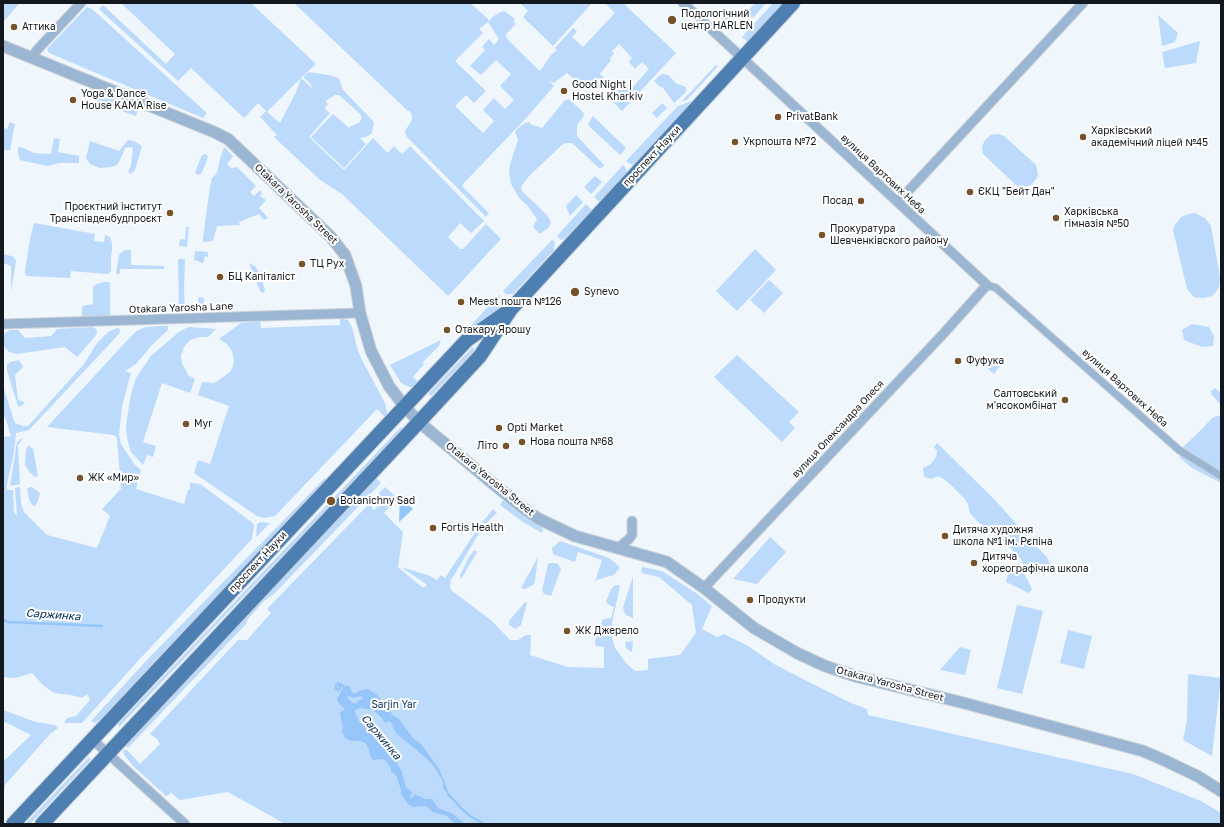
<!DOCTYPE html>
<meta charset="utf-8">
<style>
body{margin:0}
#map{position:relative;width:1224px;height:827px;overflow:hidden;background:#eff6fc;font-family:"Golos Text",sans-serif}
canvas{display:block}
.frame{position:absolute;inset:0;border:4px solid #13181e;pointer-events:none}
</style>
<div id="map">
<canvas width="1224" height="827"></canvas>
<div class="frame"></div>
</div>
<script>
const context = document.querySelector('canvas').getContext('2d');
context.lineJoin = 'round';
function fill(path, color) {
  context.fillStyle = color;
  context.fill(path, 'evenodd');
}
function toPath(rows) {
  const path = new Path2D();
  for (const r of rows) {
    path.moveTo(r[0], r[1]);
    for (let i = 2; i < r.length; i += 2) path.lineTo(r[i], r[i + 1]);
  }
  return path;
}
function trace(path, color, width, dash) {
  context.strokeStyle = color;
  context.lineWidth = width;
  context.lineCap = dash ? 'butt' : 'round';
  context.setLineDash(dash || []);
  context.stroke(path);
}
function write(font, color, halo, rows, align = 'center') {
  context.font = font + ' "Golos Text",sans-serif';
  context.lineWidth = 4;
  context.setLineDash([]);
  context.textBaseline = 'middle';
  context.strokeStyle = halo;
  context.fillStyle = color;
  for (const [text, x, y, turn = 0] of rows) {
    context.save();
    context.translate(x, y);
    context.rotate((+turn || 0) * Math.PI / 180);
    context.textAlign = isNaN(turn) ? turn : align;
    if (halo) context.strokeText(text, 0, 0);
    context.fillText(text, 0, 0);
    context.restore();
  }
}
fill(toPath([
 [3,3,20,3,3,22],
 [121,3,255,3,253,5,316,64,301,78,313,89,310,83,304,78,305,75,309,72,328,75,336,77,339,79,343,90,374,122,373,129,371,134,366,137,360,138,366,144,344,168,311,137,333,114,349,128,351,126,359,123,362,118,360,114,339,95,335,95,327,100,326,102,328,104,325,107,325,109,330,113,309,137,344,170,373,138,388,153,394,146,402,154,410,146,484,221,471,233,460,223,448,237,460,249,463,249,486,224,501,239,448,296,342,194,320,180,274,137,277,135,260,117,266,111,258,103,244,118,191,68,178,81,99,9,103,5,166,64,175,54],
 [301,78,296,92,280,123,267,112],
 [294,3,470,3,488,19,488,22,494,16,499,13,504,11,514,18,515,25,506,34,506,37,509,41,540,71,551,55,557,50,555,48,573,28,577,31,572,37,583,47,615,13,605,3,623,3,676,53,622,111,610,99,625,83,631,89,649,69,642,62,635,69,629,62,632,58,619,44,612,51,614,54,610,58,611,60,600,74,606,80,598,88,594,84,588,89,585,88,567,73,554,83,549,81,554,86,527,117,463,184,462,186,489,213,486,217,407,137,405,131,412,120,412,116,410,111,408,111],
 [488,22,499,39,494,45,489,39,482,47,485,50,470,66,481,75,496,60,511,74,500,86,514,100,505,109,494,98,483,110,494,121,483,133,455,106,466,95,474,103,486,91,455,61,483,33,479,29],
 [520,3,592,3,553,46,523,17,528,11],
 [755,3,766,3,753,18,747,12],
 [773,3,786,3,749,43,742,37],
 [87,7,92,9,207,113,203,118,49,53,47,49],
 [721,9,731,17,727,21,725,19,723,21,717,15],
 [1158,15,1178,33,1175,42,1162,46],
 [1200,41,1196,63,1165,68,1162,52],
 [716,65,718,66,687,100,682,101],
 [662,74,668,75,677,84,684,86,686,88,686,92,684,94,674,103,663,88,659,86,654,81,659,76],
 [102,92,136,105,138,109,136,116,96,102,99,93],
 [569,99,584,113,583,117,577,125,577,136,604,165,603,167,599,168,572,143,566,143,562,145,530,175,522,185,521,190,547,215,551,222,549,227,540,234,533,227,537,219,527,205,520,199,511,184,509,172,510,165,518,140,515,132,517,129,525,123,529,122,532,125,542,128,564,101],
 [691,101,679,119,635,165,630,164,626,161,678,106],
 [662,103,667,108,657,118,652,113],
 [593,116,626,148,620,155,590,127,588,124],
 [10,122,15,124,10,150,3,150,4,134,3,134,3,128,7,129],
 [998,134,1004,136,1036,165,1038,173,1037,178,1031,185,1024,187,1016,185,983,154,982,146,985,140,991,135],
 [54,138,60,139,58,152,79,156,79,163,59,163,47,166,20,160,18,154,18,148,21,147,34,153,51,154],
 [128,140,134,141,142,146,135,170,131,174,128,172,131,166,133,148,128,147,125,148,121,158,117,165,111,167,100,168,90,164,86,158,90,141,119,151],
 [224,147,233,156,227,164,231,168,237,167,256,186,250,192,254,196,260,190,262,193,260,196,266,200,259,208,268,218,264,220,259,214,239,222,240,225,217,226,213,241,204,242,203,241,203,239,210,186,212,178,217,173,220,159],
 [205,154,208,156,206,163,201,174,198,175,195,173,201,157,202,155],
 [623,165,625,167,627,172,625,176,600,202,594,197],
 [595,176,602,182,591,194,584,187],
 [576,195,583,202,570,216,566,206],
 [586,204,592,210,566,238,561,240,557,236],
 [1194,213,1199,215,1205,218,1211,226,1220,277,1219,287,1216,292,1212,296,1203,298,1194,297,1187,289,1173,230,1175,225,1181,217,1189,214],
 [34,223,95,234,94,241,104,242,105,235,110,237,112,243,112,251,111,256,111,271,109,273,107,274,71,271,70,278,27,276,25,274,25,271,30,239],
 [186,227,189,227,187,247,179,246,180,239,185,240],
 [552,240,555,242,554,250,513,294,506,294,503,291],
 [755,249,776,270,737,311,716,291],
 [126,250,131,250,131,265,164,266,164,269,120,269,120,274,116,274,119,255,123,251],
 [195,251,208,252,208,257,205,256,203,263,194,260],
 [4,254,14,257,16,261,11,292,11,266,3,263],
 [178,259,185,259,184,289,185,309,179,310],
 [249,263,255,266,260,274,265,290,264,293,263,293,260,291],
 [769,280,783,293,764,313,750,300],
 [103,282,110,282,110,316,82,319,82,306,93,304,93,287,97,284],
 [499,295,504,301,502,308,466,337,463,334],
 [200,297,204,298,204,305,211,304,212,308,199,309,198,298],
 [340,318,348,320,352,327,357,348,362,360,385,403,387,412,386,418,377,409,275,516,265,518,257,516,194,473,198,460,210,464,229,406,198,395,202,382,213,383,218,381,231,371,233,366,234,360,232,351,227,344,219,339,241,323,260,321,261,328,340,325],
 [1192,324,1209,327,1214,336,1213,346,1202,347,1184,340,1182,330],
 [160,326,168,326,168,330,152,345,136,364,125,371,131,373,122,406,119,435,121,444,131,459,134,464,141,470,136,489,184,504,188,490,190,489,190,483,200,484,253,523,254,526,252,539,137,662,82,723,64,723,67,718,76,716,90,700,87,694,82,698,71,695,54,693,43,685,32,673,15,678,3,677,3,437,11,436,6,420,3,414,3,386,15,423,23,426,28,426,84,364,97,343,108,332,117,328,120,329,120,331,119,334,29,430,16,433,14,453,7,484,7,489,8,490,13,490,14,512,17,516,15,488,20,487,21,503,24,512,47,535,97,548,110,516,102,509,121,489,117,438,114,435,47,427,136,331,146,327],
 [92,327,96,329,97,334,77,357,65,347,16,354,9,352,3,345,3,337,5,333,10,330,18,330,25,338,51,336,57,329],
 [189,327,216,329,208,337,199,337,190,340,184,347,181,356,182,363,188,375,195,379,190,393,162,383,143,442,156,446,153,457,147,455,143,465,131,452,127,438,126,426,128,412,131,394,136,378,151,356,179,332,186,328],
 [441,340,439,346,423,362,424,364,413,377,419,383,414,387,409,387,401,383,390,365],
 [473,347,474,351,432,395,430,396,429,393],
 [737,355,799,412,789,422,795,428,782,442,714,377],
 [989,356,1000,366,994,374,982,363],
 [19,360,23,367,15,375,18,400,22,401,25,403,20,407,18,406,7,371,7,365,10,362],
 [1215,388,1221,393,1221,405,1211,394,1211,391],
 [1221,415,1221,483,1192,468,1180,458,1179,453,1181,449,1203,428,1210,420,1214,417],
 [401,427,402,430,119,727,118,724],
 [24,437,18,445,20,484,10,486,17,442],
 [937,443,994,499,1037,547,1047,557,1051,567,1038,574,1026,572,1021,559,1016,554,1001,538,977,521,970,513,968,504,964,498,953,487,944,479,938,476,932,479,924,477,923,468,931,464,936,457,937,451,934,447],
 [28,445,33,449,38,476,35,477,30,473,25,465,26,450],
 [325,478,330,482,159,657,102,718,95,723,91,721,146,661],
 [376,478,381,483,274,594,264,601,248,619,246,624,128,748,124,744,239,621],
 [30,487,32,487,38,491,40,494,38,501,35,506,32,505,29,499,27,489],
 [385,487,397,498,384,513,403,532,398,567,422,587,425,587,427,585,401,567,428,575,437,580,441,575,445,578,480,525,493,509,497,513,484,525,451,580,450,586,451,590,492,621,510,640,518,640,526,635,531,635,530,655,568,667,604,668,604,647,596,646,595,642,602,621,604,619,611,618,614,607,609,605,606,602,611,589,614,586,617,585,620,586,610,632,615,648,626,663,635,671,648,670,648,659,680,655,696,633,692,605,659,577,641,573,642,567,662,571,696,593,712,606,702,629,717,637,724,634,748,646,774,664,805,680,851,703,867,709,868,715,1133,774,1201,801,1221,813,1221,824,285,824,228,792,180,800,170,792,169,795,166,796,132,765,123,753,124,750,127,750,140,764,160,744,157,739,150,734,238,640,247,640,271,613,267,609,369,504,374,510,380,504,374,498],
 [502,501,504,501,542,527,543,530,542,533,523,522,500,505],
 [260,522,270,523,256,537,257,524],
 [770,537,786,552,757,584,733,579],
 [560,541,609,558,619,566,619,569,614,575,599,579,595,582,602,560,578,552,575,562,555,555,553,554,552,548],
 [474,550,477,552,461,579,460,575,468,559],
 [538,557,535,581,533,585,525,589,521,588],
 [551,563,555,563,558,564,561,569,551,596,544,594,542,590,548,564],
 [1019,563,1032,589,1029,593,1006,582,1007,577,1015,566],
 [633,576,633,618,626,615,624,612,623,607],
 [525,602,527,603,521,625,516,629,514,628,509,625,509,621],
 [1017,605,1043,611,1022,694,997,688],
 [1068,630,1092,636,1084,669,1060,663],
 [633,641,632,652,630,651,626,648,625,642],
 [960,647,971,650,965,675,940,670],
 [1188,674,1221,678,1212,756,1183,740,1187,721],
 [3,710,36,722,55,725,58,728,50,734,5,785,3,797,3,762,31,735,3,721],
 [90,757,90,760,30,824,25,824,88,758]
]), '#bcdafb');
fill(toPath([
 [400,496,413,509,399,522],
 [345,685,350,687,353,694,362,690,367,689,370,690,378,696,388,710,391,712,392,715,398,718,413,738,421,744,439,769,444,780,449,795,443,788,443,781,432,764,417,750,398,735,394,730,391,722,389,721,385,723,381,717,373,710,360,708,355,710,355,713,360,723,364,726,367,727,370,733,378,736,382,740,384,748,393,756,402,772,406,787,413,793,410,796,410,797,412,798,415,794,425,799,432,799,438,808,453,814,465,824,455,824,447,816,433,812,426,806,413,807,408,804,401,794,401,790,397,777,395,774,391,772,391,768,385,760,383,759,373,760,371,757,367,745,365,743,361,741,351,741,345,738,342,732,343,727,340,714,341,712,345,709,338,702,337,699],
 [350,696,353,698,361,696,363,698,354,704,347,698,348,697]
]), '#95c5f9');
trace(toPath([
 [3,620,8,622,102,626],
 [339,686,340,688,339,690,336,689,336,685,339,683,344,687,344,690],
 [448,794,462,809,470,816,484,824]
]), '#95c5f9', 2.5);
const pedestrian = toPath([
 [987,285,996,288,1179,450,1221,476]
]);
const minor = toPath([
 [683,3,987,285,944,333,704,588],
 [32,57,37,50,81,3],
 [898,202,1083,3],
 [3,324,360,313],
 [617,549,629,539,632,535,632,521],
 [92,739,185,824]
]);
const tertiary = toPath([
 [3,46,214,132,228,139,331,237,345,255,356,286,360,313,371,351,389,386,405,407,419,422,497,487,523,508,539,519,575,536,667,562,704,588,754,628,797,653,825,666,858,677,964,703,1143,751,1166,761,1199,777,1221,791]
]);
const primary = toPath([
 [13,824,467,340,504,314],
 [42,824,419,422,480,356,511,309,793,3]
]);
trace(pedestrian, '#ccd2d8', 9);
trace(minor, '#ccd2d8', 11);
trace(tertiary, '#ccd2d8', 13);
trace(primary, '#ccd2d8', 16);
trace(pedestrian, '#9bb6d2', 7);
trace(minor, '#9bb6d2', 9);
trace(tertiary, '#9bb6d2', 11);
trace(primary, '#4e7fb2', 14);
for (const [x, y, r, color] of [
 [672,20,5,"#75542b"],
 [14,27,4,"#75542b"],
 [564,91,4,"#75542b"],
 [73,100,4,"#75542b"],
 [778,117,4,"#75542b"],
 [1083,137,4,"#75542b"],
 [735,142,4,"#75542b"],
 [970,192,4,"#75542b"],
 [861,201,4,"#75542b"],
 [170,213,4,"#75542b"],
 [1056,218,4,"#75542b"],
 [822,235,4,"#75542b"],
 [302,264,4,"#75542b"],
 [220,277,4,"#75542b"],
 [575,292,5,"#75542b"],
 [461,302,4,"#75542b"],
 [447,330,4,"#75542b"],
 [958,361,4,"#75542b"],
 [1065,400,4,"#75542b"],
 [186,424,4,"#75542b"],
 [499,428,4,"#75542b"],
 [522,442,4,"#75542b"],
 [506,446,4,"#75542b"],
 [80,478,4,"#75542b"],
 [331,501,5,"#75542b"],
 [433,528,4,"#75542b"],
 [945,536,4,"#75542b"],
 [974,563,4,"#75542b"],
 [750,600,4,"#75542b"],
 [567,631,4,"#75542b"]
]) {
  const dot = new Path2D();
  dot.arc(x, y, r, 0, 2 * Math.PI);
  context.fillStyle = color;
  context.fill(dot);
  trace(dot, '#fff', 1.5);
}
write('10px', '#13181e', '#fff', [
 ["Подологічний",681,14],
 ["центр HARLEN",681,26],
 ["Аттика",22,27],
 ["Good Night |",572,85],
 ["Hostel Kharkiv",572,97],
 ["Yoga & Dance",81,94],
 ["House KAMA Rise",81,106],
 ["PrivatBank",786,117],
 ["Харківський",1091,131],
 ["академічний ліцей №45",1091,143],
 ["Укрпошта №72",743,142],
 ["ЄКЦ \"Бейт Дан\"",978,192],
 ["Посад",853,201,"right"],
 ["Проєктний інститут",162,207,"right"],
 ["Транспівденбудпроєкт",162,219,"right"],
 ["Харківська",1064,212],
 ["гімназія №50",1064,224],
 ["Прокуратура",830,229],
 ["Шевченківского району",830,241],
 ["ТЦ Рух",310,264],
 ["БЦ Капіталіст",228,277],
 ["Synevo",584,292],
 ["Meest пошта №126",469,302],
 ["Отакару Ярошу",455,330],
 ["Фуфука",966,361],
 ["Салтовський",1057,394,"right"],
 ["м'ясокомбінат",1057,406,"right"],
 ["Myr",194,424],
 ["Opti Market",507,428],
 ["Нова пошта №68",530,442],
 ["Літо",498,446,"right"],
 ["ЖК «Мир»",88,478],
 ["Botanichny Sad",340,501],
 ["Fortis Health",441,528],
 ["Дитяча художня",953,530],
 ["школа №1 ім. Рєпіна",953,542],
 ["Дитяча",982,557],
 ["хореографічна школа",982,569],
 ["Продукти",758,600],
 ["ЖК Джерело",575,631]
], 'left');
write('10px', '#13181e', '#fff', [
 ["проспект Науки",652,156,-47],
 ["вулиця Вартових Неба",883,174,43],
 ["Otakara Yarosha Street",296,204,44],
 ["Otakara Yarosha Lane",181,308,-2],
 ["вулиця Вартових Неба",1125,388,42],
 ["вулиця Олександра Олеся",838,429,-47],
 ["Otakara Yarosha Street",490,479,39],
 ["проспект Науки",258,562,-47],
 ["Otakara Yarosha Street",890,684,15]
]);
write('10px', '#09355e', '#fff', [
 ["Sarjin Yar",394,705]
]);
write('italic 11px', '#002d55', '#fff', [
 ["Саржинка",53,615,4],
 ["Саржинка",381,737,50]
]);
</script>
